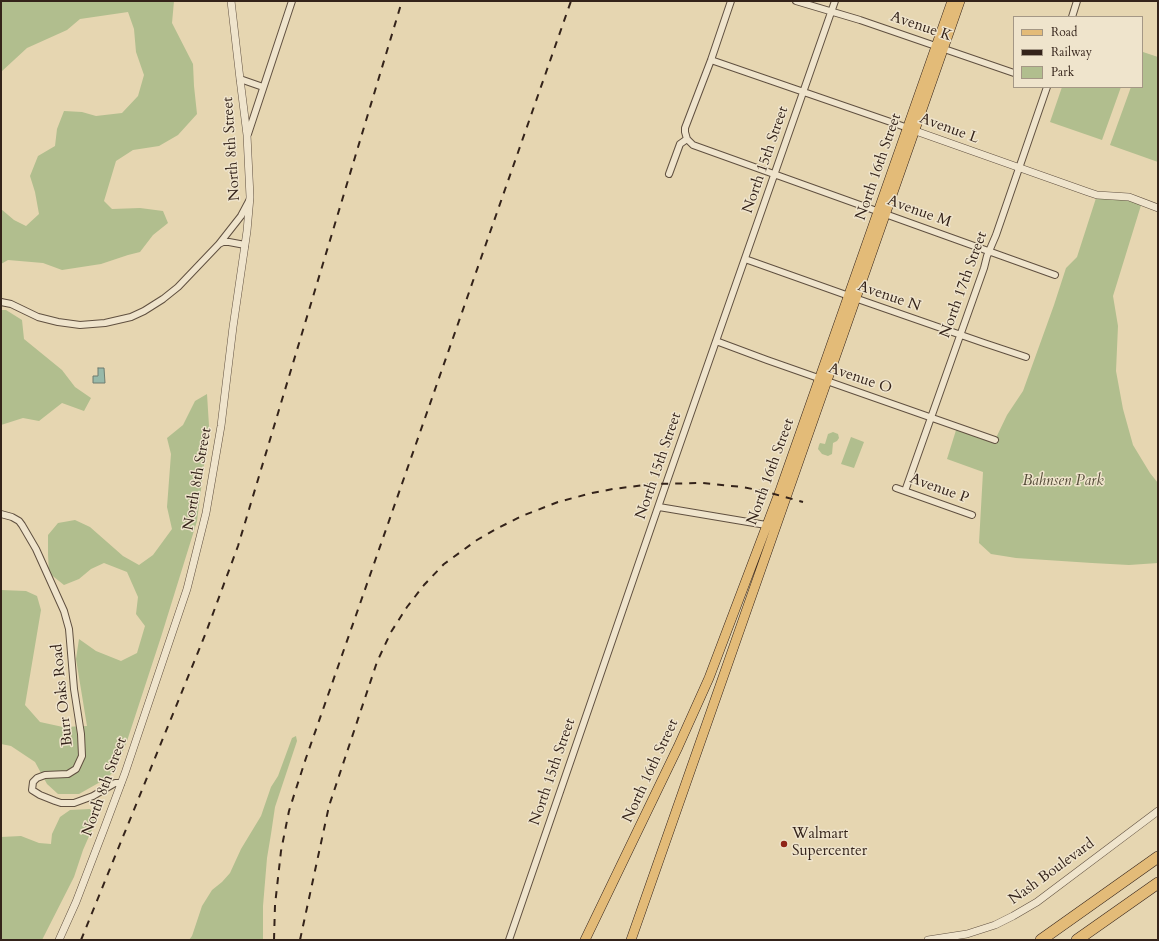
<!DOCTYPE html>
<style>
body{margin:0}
#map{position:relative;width:1159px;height:941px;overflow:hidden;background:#e6d6b1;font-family:Cardo,serif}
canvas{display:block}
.frame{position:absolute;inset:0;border:2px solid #34231a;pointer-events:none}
.legend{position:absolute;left:1013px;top:16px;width:130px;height:72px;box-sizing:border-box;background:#efe4cc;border:1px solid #a49785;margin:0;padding:5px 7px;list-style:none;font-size:12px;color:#34231a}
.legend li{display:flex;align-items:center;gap:8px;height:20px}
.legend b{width:20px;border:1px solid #a49785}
</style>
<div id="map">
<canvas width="1159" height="941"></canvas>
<div class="frame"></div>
<ul class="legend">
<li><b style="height:5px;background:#e3bb78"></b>Road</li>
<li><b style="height:5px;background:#34231a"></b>Railway</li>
<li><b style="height:11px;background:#b1be8e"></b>Park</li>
</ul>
</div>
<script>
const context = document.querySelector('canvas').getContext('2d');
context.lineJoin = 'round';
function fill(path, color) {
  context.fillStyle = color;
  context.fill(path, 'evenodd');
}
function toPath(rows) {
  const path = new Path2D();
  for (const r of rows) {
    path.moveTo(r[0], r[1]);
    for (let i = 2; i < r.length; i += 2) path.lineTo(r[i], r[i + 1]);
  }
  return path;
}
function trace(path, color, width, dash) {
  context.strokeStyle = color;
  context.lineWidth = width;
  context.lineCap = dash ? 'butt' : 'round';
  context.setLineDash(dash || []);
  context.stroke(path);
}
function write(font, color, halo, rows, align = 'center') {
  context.font = font + ' Cardo,serif';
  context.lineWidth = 3;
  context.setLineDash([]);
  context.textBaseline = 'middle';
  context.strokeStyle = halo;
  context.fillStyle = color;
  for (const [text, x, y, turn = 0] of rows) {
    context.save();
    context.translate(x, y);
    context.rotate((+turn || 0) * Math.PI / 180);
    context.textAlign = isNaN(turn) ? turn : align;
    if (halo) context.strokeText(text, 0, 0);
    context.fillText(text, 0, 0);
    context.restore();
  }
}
fill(toPath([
 [1,1,174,1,172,23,193,64,194,86,197,114,178,135,159,146,133,150,116,161,104,201,112,209,140,208,163,211,168,223,153,235,140,252,128,255,101,264,62,270,43,263,8,260,1,264,1,209,14,220,26,226,39,214,35,192,30,176,38,156,55,146,57,129,64,111,82,112,96,116,122,113,138,96,144,75,136,52,134,29,128,12,80,19,67,30,27,48,1,72],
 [1143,52,1158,57,1158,162,1110,145,1131,87,1142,87,1142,55],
 [1062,87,1121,87,1102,140,1050,122],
 [1097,195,1142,202,1113,296,1118,326,1116,371,1123,409,1133,445,1150,473,1158,483,1158,563,1129,565,1092,563,1016,558,991,554,979,543,983,472,947,459,957,427,995,440,1007,415,1023,391,1054,305,1066,268,1077,257],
 [1,310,6,310,22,320,24,339,62,370,75,387,91,398,84,411,62,403,39,421,23,418,1,425],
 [207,394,209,426,197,521,161,637,127,741,114,772,102,781,79,794,58,794,47,784,35,762,11,746,1,744,1,590,26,591,37,596,41,610,25,705,40,722,63,727,87,726,76,659,79,639,96,651,121,661,137,653,145,626,136,614,138,597,127,572,104,563,91,569,79,579,64,585,49,573,48,555,48,535,58,523,75,520,90,527,123,556,139,565,153,555,172,529,167,507,171,454,167,438,183,425,195,401],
 [833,432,838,434,839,438,837,441,833,443,832,454,828,456,822,454,818,449,819,445,820,443,825,444,828,434],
 [851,437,864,442,854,468,841,464],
 [296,736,297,741,275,807,271,834,267,858,263,906,263,940,189,940,192,936,202,906,212,890,222,882,230,873,241,849,261,816,271,787,278,776,292,738],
 [90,809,97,818,83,850,74,877,42,940,1,940,1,837,21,836,39,843,51,844,52,834,60,817,70,810]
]), '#b1be8e');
const water = toPath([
 [98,368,104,368,105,383,93,383,93,376,98,376,98,368]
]);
fill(water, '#97b9a9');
trace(water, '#6f7d70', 1);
const minor = toPath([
 [731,1,711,60,685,128,685,132,687,139,693,145,1055,275],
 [796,1,860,20,1014,73],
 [1072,17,1077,1],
 [711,60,908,128],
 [240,79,263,87],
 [248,134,292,1],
 [669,174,680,144,687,139],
 [219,244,241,216,249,201],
 [745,259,849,296,984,343,1026,357],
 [1,302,11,304,38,317,58,322,80,325,105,323,131,317,144,311,163,299,178,287,219,244,223,242,229,242,245,245],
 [716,341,767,360,995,440],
 [896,488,972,515],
 [905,491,984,268,987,256,996,235,1047,87],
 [659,507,766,525],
 [1,514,12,517,19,521,22,525,36,549,64,611,69,629,74,689,81,734,82,756,76,769,68,774,45,775,37,778,33,782,32,790,40,795,55,801,61,803,74,803,93,796,115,783,121,783],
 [509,940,666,484,835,1]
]);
const tertiary = toPath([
 [910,129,1088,192,1097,195,1129,197,1158,208],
 [59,940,76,902,104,829,125,773,187,589,206,513,221,426,233,327,247,231,250,197,247,135,240,79,231,1],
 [928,940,967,934,995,925,1013,916,1037,902,1158,811]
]);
const primary = toPath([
 [585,940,678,747,709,678,781,488,952,1],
 [631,940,960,1]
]);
const motorway = toPath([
 [1041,940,1158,857],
 [1077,940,1158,883]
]);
trace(minor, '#605040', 8);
trace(tertiary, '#605040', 8);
trace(primary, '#34231a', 10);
trace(motorway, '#34231a', 12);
trace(minor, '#efe4cc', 6);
trace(tertiary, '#efe4cc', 7);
trace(primary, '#e3bb78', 9);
trace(motorway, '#e3bb78', 11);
trace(toPath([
 [81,940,205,635,238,546,402,1],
 [274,940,275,905,281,851,289,811,295,792,306,758,571,1],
 [300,940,329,806,377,662,391,632,407,607,424,585,444,564,477,540,498,528,522,516,558,502,592,493,613,489,653,484,702,483,742,487,763,491,803,502]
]), '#34231a', 2, [7, 7]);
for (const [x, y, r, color] of [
 [784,844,4,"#8f2418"]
]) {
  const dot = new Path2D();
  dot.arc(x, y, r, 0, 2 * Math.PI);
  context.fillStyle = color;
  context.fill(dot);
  trace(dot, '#efe4cc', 1.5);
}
write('15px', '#34231a', '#efe4cc', [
 ["Avenue K",921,27,19],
 ["Avenue L",949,129,20],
 ["North 8th Street",232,149,-94],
 ["North 15th Street",766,160,-71],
 ["North 16th Street",879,167,-71],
 ["Avenue M",919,212,20],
 ["North 17th Street",964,285,-70],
 ["Avenue N",889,297,19],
 ["Avenue O",860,379,19],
 ["North 15th Street",659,466,-71],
 ["North 16th Street",771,472,-70],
 ["North 8th Street",198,479,-80],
 ["Avenue P",939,489,20],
 ["Burr Oaks Road",63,695,-96],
 ["North 16th Street",651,771,-65],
 ["North 15th Street",553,772,-71],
 ["North 8th Street",105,787,-70],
 ["Nash Boulevard",1052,872,-36]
]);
write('italic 15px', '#534a37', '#efe4cc', [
 ["Bahnsen Park",1063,482]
]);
write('15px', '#34231a', '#efe4cc', [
 ["Walmart",792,835],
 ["Supercenter",792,852]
], 'left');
</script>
